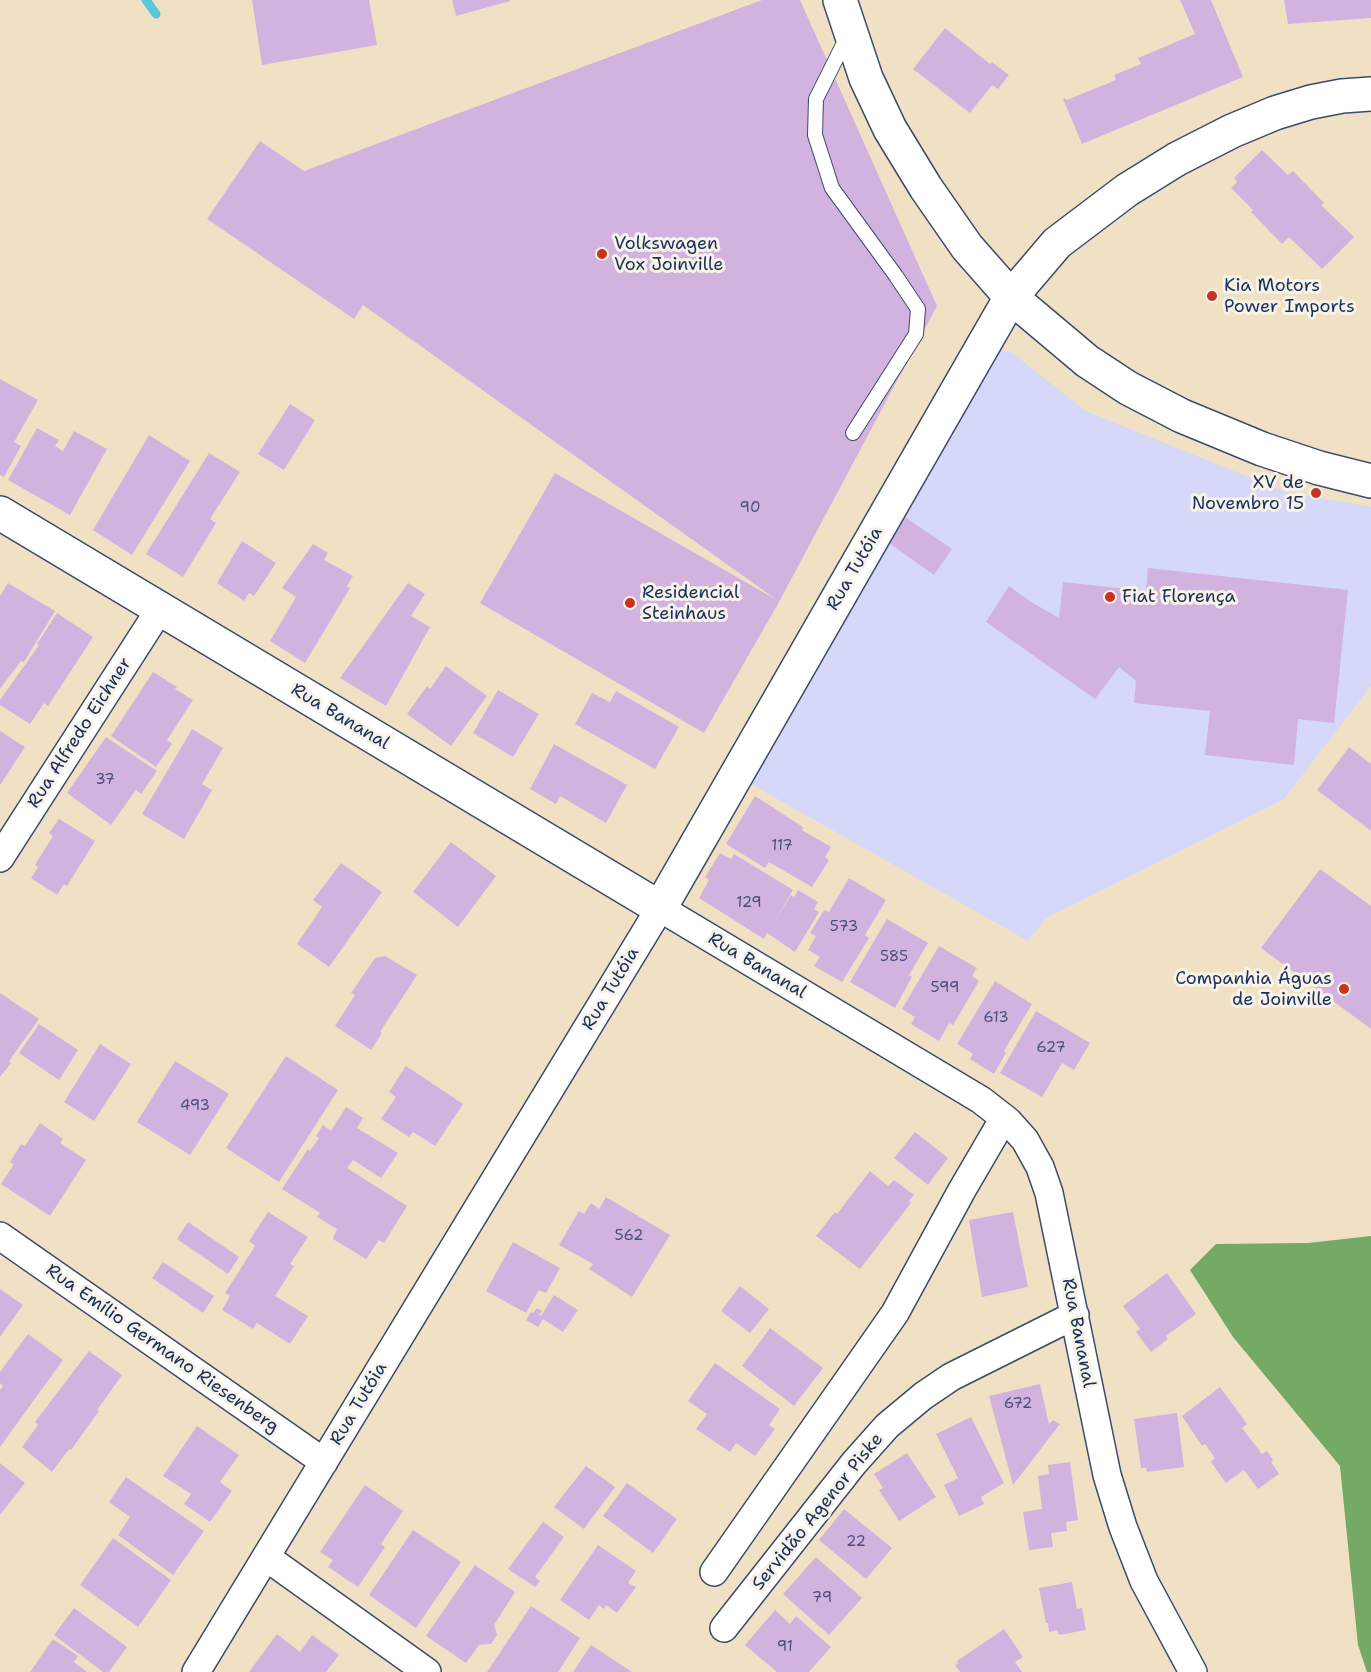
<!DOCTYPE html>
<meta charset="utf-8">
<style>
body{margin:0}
canvas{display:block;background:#f1e1c4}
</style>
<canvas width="1371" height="1672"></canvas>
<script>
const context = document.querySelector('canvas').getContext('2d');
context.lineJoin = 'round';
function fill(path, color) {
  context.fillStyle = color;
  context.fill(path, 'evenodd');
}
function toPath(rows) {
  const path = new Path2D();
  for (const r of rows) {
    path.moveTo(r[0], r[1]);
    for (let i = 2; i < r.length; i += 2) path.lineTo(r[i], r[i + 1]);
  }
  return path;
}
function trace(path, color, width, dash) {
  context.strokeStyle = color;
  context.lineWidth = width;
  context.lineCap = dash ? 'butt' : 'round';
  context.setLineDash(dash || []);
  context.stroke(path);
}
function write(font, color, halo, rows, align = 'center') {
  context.font = font + ' "Shantell Sans",sans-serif';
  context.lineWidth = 6;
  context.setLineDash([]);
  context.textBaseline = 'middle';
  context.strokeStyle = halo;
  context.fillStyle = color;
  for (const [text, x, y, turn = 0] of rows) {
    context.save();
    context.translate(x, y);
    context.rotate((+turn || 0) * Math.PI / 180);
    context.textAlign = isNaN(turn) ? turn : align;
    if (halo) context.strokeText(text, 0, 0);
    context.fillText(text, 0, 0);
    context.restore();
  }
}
fill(toPath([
 [991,350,1010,351,1086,411,1283,491,1371,507,1371,686,1284,799,1046,918,1028,941,744,780]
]), '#d5d8f9');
fill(toPath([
 [1371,1236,1371,1672,1367,1672,1358,1645,1340,1466,1233,1337,1190,1270,1216,1244,1308,1243]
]), '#74a966');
trace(toPath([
 [146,0,156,14]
]), '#5cc7d7', 9);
fill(toPath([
 [252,0,369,0,377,45,262,65],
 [452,0,509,0,510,1,456,16],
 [762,0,800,0,937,306,779,602,704,733,480,603,555,473,777,600,363,305,354,319,207,219,260,141,304,171],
 [1180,0,1211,0,1243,77,1082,144,1063,99,1065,98,1067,100,1116,80,1114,75,1141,64,1138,58,1195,34],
 [1284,0,1371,0,1371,18,1288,24],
 [945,28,990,64,992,62,1009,75,998,89,992,85,970,113,913,69],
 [1262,150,1288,175,1293,171,1324,203,1321,205,1354,237,1322,269,1289,237,1282,244,1251,212,1253,210,1231,188,1237,182,1234,178],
 [0,379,38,400,14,442,21,446,4,477,0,475],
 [290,404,315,420,284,470,258,454],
 [37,428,59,440,55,446,63,451,74,431,107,449,70,515,8,480],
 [149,435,190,461,132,555,93,530],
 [209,453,240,472,210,519,216,523,183,577,146,554],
 [905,517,952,549,934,575,889,543],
 [242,541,276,563,254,596,249,593,244,601,217,583],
 [313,544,328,553,324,560,353,576,347,586,350,588,305,663,270,641,296,597,282,588],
 [1148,568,1348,590,1334,723,1298,719,1294,765,1205,755,1210,711,1134,703,1136,681,1119,667,1095,699,986,622,1009,586,1031,602,1059,618,1063,582,1146,591],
 [8,583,55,611,24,662,21,661,0,689,0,596],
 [408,583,425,594,411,616,430,627,386,706,340,678],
 [57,613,93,637,48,706,44,703,30,724,0,705,0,700,39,645,37,644],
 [446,666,487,696,451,746,407,714,427,686,430,689],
 [153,672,177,687,175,689,193,700,167,740,172,744,156,767,111,736],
 [498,690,539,714,513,757,473,733],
 [616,691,679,727,655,769,575,724,592,693,610,702],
 [192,729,223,748,202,784,212,790,184,839,142,814],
 [0,731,25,747,0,785],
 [106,737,157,771,141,794,136,790,111,825,67,793],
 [554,744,627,785,606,823,560,796,556,804,530,789],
 [1349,747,1371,764,1371,831,1317,790],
 [755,796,803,827,802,830,831,847,825,857,829,860,812,887,769,862,765,868,726,844],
 [59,819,95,841,67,886,64,884,57,895,31,878,38,867,35,865,53,836,49,833],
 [451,842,496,876,458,927,413,892],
 [720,853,731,859,734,854,793,890,773,924,791,895,794,897,798,890,818,902,814,909,819,912,795,952,767,933,764,939,699,898,709,880,705,877],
 [341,863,382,892,329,967,297,944,322,907,313,900],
 [1320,869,1371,906,1371,1029,1261,948],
 [849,878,886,900,865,935,869,938,842,982,814,966,820,957,808,950,816,936,810,933,824,910,829,912],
 [887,919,928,943,909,975,912,977,895,1008,850,982],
 [939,946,977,968,972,976,979,981,953,1025,949,1023,939,1041,911,1024,915,1017,902,1009],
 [385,956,417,975,380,1032,382,1033,371,1050,335,1026,355,995,351,993,375,958],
 [995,981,1032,1004,1004,1051,1006,1053,994,1074,970,1059,973,1054,957,1044],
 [0,993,39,1019,14,1054,9,1062,11,1063,0,1077],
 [1036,1011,1090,1043,1074,1070,1062,1063,1042,1097,1000,1073],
 [39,1024,78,1050,59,1080,19,1053],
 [100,1044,131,1064,94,1121,64,1102],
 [286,1056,338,1090,279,1182,226,1148],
 [175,1061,229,1094,190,1155,137,1122],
 [406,1066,463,1104,435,1146,413,1132,409,1137,381,1119,396,1097,389,1092],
 [346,1107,363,1118,357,1128,398,1153,381,1178,353,1160,347,1168,407,1206,384,1243,379,1240,366,1259,333,1239,337,1229,317,1217,320,1213,282,1189,308,1149,310,1151,319,1138,316,1136,323,1125,331,1131],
 [40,1123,63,1139,60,1143,86,1160,50,1216,1,1184,14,1164,10,1162,21,1144,25,1146],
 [915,1132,948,1158,928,1185,894,1158],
 [870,1171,888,1186,894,1180,914,1195,909,1201,911,1203,860,1269,816,1236,835,1212,837,1214],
 [606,1197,670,1235,632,1297,589,1269,593,1264,559,1245,579,1211,584,1214,591,1203,599,1209],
 [268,1212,308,1237,290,1264,294,1266,275,1296,308,1316,290,1344,257,1323,253,1329,222,1310,230,1296,225,1293,255,1246,249,1241],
 [1013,1212,1028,1287,982,1297,969,1220],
 [188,1222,239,1257,228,1274,177,1239],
 [513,1242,560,1268,546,1293,539,1290,526,1313,486,1291],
 [163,1262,214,1296,203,1313,152,1278],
 [1167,1273,1196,1314,1166,1336,1168,1339,1151,1352,1136,1332,1140,1329,1123,1306],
 [740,1286,769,1309,750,1333,721,1311],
 [0,1289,23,1305,0,1337],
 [554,1295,578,1310,563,1332,543,1319,538,1327,526,1320,531,1312,533,1313,537,1308,542,1311,539,1315,541,1316],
 [770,1328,823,1368,794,1406,742,1366],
 [28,1334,63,1360,0,1447,0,1390,3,1386,0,1383,0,1372],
 [89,1351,122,1375,97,1410,99,1411,71,1450,69,1449,52,1472,22,1447,38,1425,35,1422],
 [715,1363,780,1409,769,1425,775,1429,755,1456,736,1443,730,1452,696,1429,707,1414,688,1401],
 [1040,1384,1049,1424,1053,1420,1060,1424,1013,1485,989,1396],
 [1220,1387,1247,1424,1242,1428,1262,1454,1267,1451,1273,1460,1271,1462,1279,1474,1258,1489,1244,1470,1226,1483,1211,1462,1215,1458,1205,1444,1202,1446,1182,1416],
 [1177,1413,1184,1467,1147,1472,1146,1468,1141,1468,1134,1419],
 [971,1417,1004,1483,981,1497,984,1504,959,1516,944,1485,958,1478,936,1434],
 [197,1426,239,1455,220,1482,232,1491,210,1522,184,1504,191,1494,163,1476],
 [907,1453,936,1497,899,1521,879,1490,883,1488,874,1474],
 [1070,1462,1078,1520,1066,1522,1067,1531,1051,1533,1053,1547,1029,1550,1023,1512,1042,1509,1038,1476,1049,1474,1048,1465],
 [0,1463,25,1483,0,1515],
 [586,1466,615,1487,584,1529,554,1507],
 [126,1477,204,1531,173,1575,118,1535,130,1517,109,1502],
 [627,1483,677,1519,653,1553,603,1516],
 [365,1485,403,1511,381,1544,385,1547,358,1587,328,1567,333,1560,320,1552],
 [844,1509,892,1548,866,1579,819,1540],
 [543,1522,564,1537,535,1577,540,1581,535,1587,508,1569],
 [413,1530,461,1562,416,1628,369,1595],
 [113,1538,171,1580,138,1627,80,1585],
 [598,1545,636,1571,628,1583,636,1587,617,1613,606,1605,604,1609,599,1605,589,1620,560,1600],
 [816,1557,862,1598,829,1635,783,1594],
 [475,1565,515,1592,494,1625,497,1635,491,1644,479,1645,466,1663,426,1636],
 [1072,1582,1077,1609,1082,1608,1086,1630,1059,1635,1057,1630,1049,1632,1048,1623,1046,1623,1039,1588],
 [531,1606,580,1638,558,1672,487,1672],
 [74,1608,127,1647,109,1672,103,1672,54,1635],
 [775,1610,790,1624,796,1616,831,1647,809,1672,777,1672,745,1645],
 [1004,1629,1023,1657,1015,1662,1022,1672,960,1672,955,1665,958,1663,957,1661],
 [277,1634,300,1652,312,1635,339,1655,326,1672,249,1672],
 [53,1639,78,1656,74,1662,87,1672,30,1672],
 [591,1645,632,1672,573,1672]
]), '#d2b3e0');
const service = toPath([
 [848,35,816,99,815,135,832,188,896,276,918,309,916,334,853,433]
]);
const minor = toPath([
 [0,858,160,609],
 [0,1236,324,1462],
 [266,1557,427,1672],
 [714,1572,895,1313,962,1190,1004,1118],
 [724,1628,854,1463,887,1426,923,1396,951,1377,1075,1315],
 [196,1672,660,908,981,1100,1008,1121,1025,1140,1040,1167,1049,1193,1107,1475,1123,1527,1144,1581,1193,1672]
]);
const tertiary = toPath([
 [0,513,660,908,1011,297]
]);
const primary = toPath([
 [840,0,866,78,890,129,926,188,967,247,1011,297,1087,361,1128,388,1182,416,1262,449,1319,468,1371,481],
 [1011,297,1057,243,1127,190,1177,159,1232,131,1275,113,1311,102,1342,96,1371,94]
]);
trace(service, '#3b4a6d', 16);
trace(minor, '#3b4a6d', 30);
trace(tertiary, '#3b4a6d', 36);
trace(primary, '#3b4a6d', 36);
trace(service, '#fff', 14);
trace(minor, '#fff', 27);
trace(tertiary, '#fff', 33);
trace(primary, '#fff', 33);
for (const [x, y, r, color] of [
 [602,254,6,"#c8321e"],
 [1212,296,6,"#c8321e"],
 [1316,493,6,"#c8321e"],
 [1110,597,6,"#c8321e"],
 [630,603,6,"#c8321e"],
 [1344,989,6,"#c8321e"]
]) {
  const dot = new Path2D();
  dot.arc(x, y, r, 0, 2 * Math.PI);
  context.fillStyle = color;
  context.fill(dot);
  trace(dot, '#f7f3e8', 2);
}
write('15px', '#49507e', null, [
 ["90",750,508],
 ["37",105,780],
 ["117",782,846],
 ["129",749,903],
 ["573",844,927],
 ["585",894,957],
 ["599",945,988],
 ["613",996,1018],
 ["627",1051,1048],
 ["493",195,1106],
 ["562",629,1236],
 ["672",1018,1404],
 ["22",856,1542],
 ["79",822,1598],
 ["91",785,1647]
]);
write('18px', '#1b2f5e', '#f7f3e8', [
 ["Volkswagen",614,244],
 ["Vox Joinville",614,265],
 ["Kia Motors",1224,286],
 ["Power Imports",1224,307],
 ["XV de",1304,483,"right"],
 ["Novembro 15",1304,504,"right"],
 ["Residencial",642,593],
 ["Steinhaus",642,614],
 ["Fiat Florença",1122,597],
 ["Companhia Águas",1332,979,"right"],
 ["de Joinville",1332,1000,"right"]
], 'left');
write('18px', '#1b2f5e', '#f7f3e8', [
 ["Rua Tutóia",855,569,-60],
 ["Rua Bananal",340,717,31],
 ["Rua Alfredo Eichner",80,733,-57],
 ["Rua Bananal",757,966,31],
 ["Rua Tutóia",611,989,-59],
 ["Rua Bananal",1078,1333,79],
 ["Rua Emílio Germano Riesenberg",162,1349,35],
 ["Rua Tutóia",359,1404,-59],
 ["Servidão Agenor Piske",818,1512,-51]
]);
</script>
